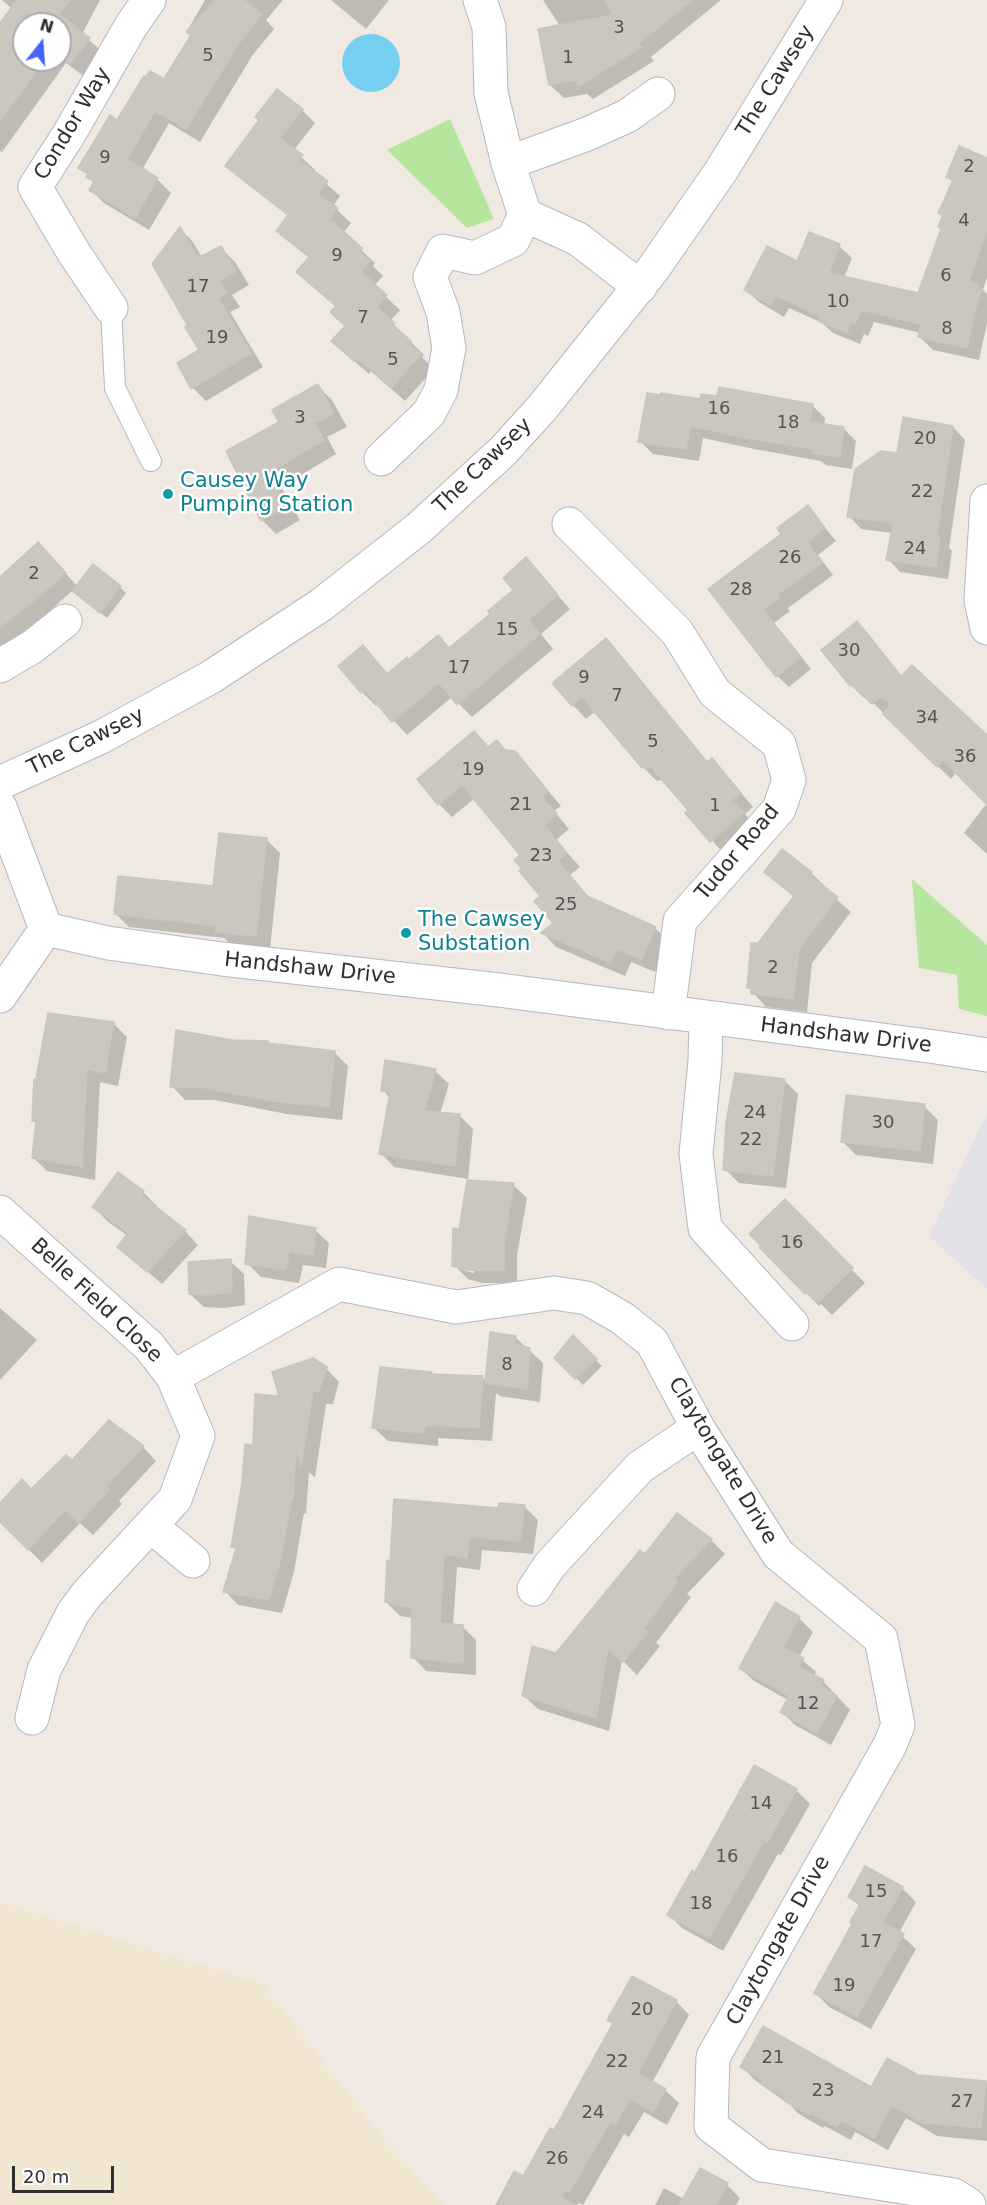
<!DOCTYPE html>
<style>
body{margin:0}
#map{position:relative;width:987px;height:2205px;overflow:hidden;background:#efe9e1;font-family:"DejaVu Sans",sans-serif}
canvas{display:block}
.north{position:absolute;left:12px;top:12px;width:60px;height:60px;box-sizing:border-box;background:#fff;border:2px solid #ababab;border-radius:50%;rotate:17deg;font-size:16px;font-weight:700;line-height:24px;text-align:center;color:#2e2e2e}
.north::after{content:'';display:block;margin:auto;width:21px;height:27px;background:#4264fb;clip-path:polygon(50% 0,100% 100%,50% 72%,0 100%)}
.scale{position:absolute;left:12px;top:2166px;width:102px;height:27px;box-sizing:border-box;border:3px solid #2e2e2e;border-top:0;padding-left:8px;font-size:18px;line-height:21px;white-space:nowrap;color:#2e2e2e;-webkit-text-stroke:4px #fff;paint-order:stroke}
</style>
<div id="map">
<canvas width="987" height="2205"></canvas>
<div class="north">N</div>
<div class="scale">20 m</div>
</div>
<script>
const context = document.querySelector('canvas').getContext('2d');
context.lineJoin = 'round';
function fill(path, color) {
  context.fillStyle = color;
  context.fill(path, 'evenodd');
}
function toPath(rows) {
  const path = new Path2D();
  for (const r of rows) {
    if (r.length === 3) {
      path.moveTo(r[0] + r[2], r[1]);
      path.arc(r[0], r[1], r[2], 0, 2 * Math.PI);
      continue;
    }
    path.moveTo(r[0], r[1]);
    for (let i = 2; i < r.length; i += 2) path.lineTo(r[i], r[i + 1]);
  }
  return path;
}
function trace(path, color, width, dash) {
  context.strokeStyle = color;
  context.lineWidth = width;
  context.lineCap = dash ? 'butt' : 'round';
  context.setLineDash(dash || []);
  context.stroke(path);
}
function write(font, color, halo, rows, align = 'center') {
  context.font = font + ' "DejaVu Sans",sans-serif';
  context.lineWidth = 5;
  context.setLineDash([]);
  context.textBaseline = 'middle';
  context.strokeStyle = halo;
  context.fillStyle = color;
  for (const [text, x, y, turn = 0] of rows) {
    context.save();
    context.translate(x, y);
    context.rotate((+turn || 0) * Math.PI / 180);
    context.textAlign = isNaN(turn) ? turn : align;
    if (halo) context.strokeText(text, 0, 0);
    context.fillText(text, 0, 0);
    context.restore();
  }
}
fill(toPath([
 [987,1113,987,1289,929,1236]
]), '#e3e1e8');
fill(toPath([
 [0,1902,264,1985,371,2123,417,2176,446,2205,0,2205]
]), '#f0e6d1');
fill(toPath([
 [450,119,494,219,467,228,387,150],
 [912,879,987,945,987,1016,959,1009,957,975,919,968]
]), '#b6e59e');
fill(toPath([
 [371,63,29]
]), '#75cff0');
fill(toPath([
 [2,0,100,0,82,34,103,52,85,77,66,63,2,152,0,151,0,25,12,9],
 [24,24,60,24,60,60,24,60],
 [205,0,283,0,266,20,274,29,252,56,200,142,169,123,142,170,157,179,171,193,149,230,104,203,91,190,95,183,80,167,118,122,165,81,192,36,187,31],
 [331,0,389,0,366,29],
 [543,0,721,0,651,57,654,61,593,99,587,94,564,98,550,85,560,26],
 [302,110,315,123,294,150,315,170,313,172,340,196,333,206,351,223,343,233,375,263,373,266,383,276,374,286,400,310,390,321,424,355,422,357,434,369,405,401,371,371,369,374,347,355,347,327,337,308,298,272,310,258,278,231,289,216,241,179,227,165],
 [987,159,987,277,983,290,987,294,987,323,979,360,933,350,920,337,921,333,874,322,868,336,864,334,860,344,833,333,822,323,789,308,784,317,759,302,746,290,839,246,852,258,844,278,919,295,942,230,944,216,940,212,953,182,948,177],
 [180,229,193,242,202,257,221,248,235,262,249,285,232,295,240,307,230,312,263,367,206,401,193,388,201,351,190,326],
 [318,386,332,400,347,427,327,437,336,454,281,487,300,520,276,534,262,520,228,452,281,423],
 [701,401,812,405,825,418,824,425,843,428,856,441,852,469,826,465,821,461,754,449,703,438,699,461,653,454,640,441],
 [953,427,965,440,949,548,952,551,948,579,900,572,888,559,892,533,861,529,849,516,899,455],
 [808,507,836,541,818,555,833,575,788,608,790,611,774,623,811,669,789,687,777,676,711,590,784,534],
 [51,557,78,587,120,587,126,593,107,618,73,590,43,617,0,649,0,579],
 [526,560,570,609,541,634,553,649,472,717,452,697,407,735,378,703,376,706,362,692,340,666,363,647,388,675,409,661,450,649,492,614,515,590],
 [857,623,870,636,902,677,987,737,987,803,957,772,951,779,866,696,864,698,851,685],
 [606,640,619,654,708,763,725,774,753,807,745,814,756,828,725,855,687,813,690,810,664,779,657,781,643,767,596,711,586,719,573,705],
 [497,742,506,751,514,753,528,767,561,806,554,811,569,829,556,840,580,867,570,875,590,899,655,928,669,942,655,972,631,962,625,976,556,947,543,933,555,923,543,896,524,869,522,855,475,798,452,817,439,804],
 [987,803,987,854,964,833],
 [266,839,280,853,270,949,231,945,224,938,129,927,115,913,215,888],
 [766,872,811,873,825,886,823,888,851,912,812,963,807,1012,766,1007,748,987,759,945,795,898],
 [114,1024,127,1037,118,1086,100,1082,95,1180,47,1171,33,1157,37,1124,34,1120],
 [232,1041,334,1052,348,1066,342,1120,287,1114,215,1100,185,1100,172,1086],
 [435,1071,449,1084,440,1114,459,1115,473,1129,468,1179,394,1167,381,1153,390,1098,383,1090],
 [784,1080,798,1094,786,1188,739,1183,725,1169],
 [924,1106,938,1120,933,1164,856,1155,842,1141],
 [118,1175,143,1192,157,1206,155,1208,185,1231,198,1245,162,1284,119,1247,128,1236,107,1221,94,1207],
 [513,1185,527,1198,517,1256,517,1283,482,1283,468,1279,454,1265,460,1231],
 [465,1268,474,1271,474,1273,465,1271],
 [785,1201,865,1283,832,1315,821,1304,819,1306,761,1247],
 [315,1230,329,1243,326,1268,303,1265,299,1283,261,1277,247,1263],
 [230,1261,244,1274,245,1305,224,1308,204,1307,190,1294],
 [0,1308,37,1340,0,1380],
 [515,1337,543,1363,540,1402,500,1396,496,1393,492,1441,438,1438,438,1446,388,1441,374,1428,431,1373,434,1376,483,1378,486,1381],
 [573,1337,602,1366,583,1385,556,1358],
 [326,1368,339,1382,333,1404,326,1404,315,1478,309,1472,306,1514,304,1513,294,1572,282,1613,238,1605,225,1591,237,1550,233,1546,254,1447,281,1398],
 [143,1447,156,1461,119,1501,122,1504,93,1535,80,1523,42,1563,0,1520,0,1506,31,1491,72,1462],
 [525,1507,538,1520,533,1554,482,1550,480,1570,457,1567,453,1626,463,1627,476,1640,476,1675,426,1671,413,1657,413,1618,400,1616,386,1602,388,1562,500,1510],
 [677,1515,711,1540,725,1554,687,1594,691,1597,656,1643,660,1646,637,1675,622,1660,609,1731,538,1709,524,1696,557,1655,645,1556],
 [799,1618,813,1632,799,1657,816,1672,814,1677,823,1681,850,1710,831,1745,795,1725,782,1712,788,1700,754,1681,740,1668],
 [755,1767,796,1790,810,1804,781,1855,778,1854,723,1951,682,1928,669,1915,696,1874],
 [866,1868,903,1889,916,1902,899,1933,916,1949,871,2029,829,2007,816,1993,854,1924,860,1907,850,1896],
 [676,2001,689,2015,652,2083,665,2090,679,2103,667,2125,644,2112,629,2137,624,2134,583,2205,579,2203,577,2205,497,2205,524,2178,555,2132,614,2024,609,2019],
 [673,2003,676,2003,634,2080,632,2078],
 [742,2067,872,2089,917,2076,985,2082,987,2084,987,2141,937,2136,906,2118,888,2150,855,2132,851,2140,825,2126,823,2128,799,2114,790,2105,756,2081],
 [727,2185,740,2198,736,2205,655,2205,664,2188,684,2199]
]), '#0003');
const building = toPath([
 [17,0,70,0,59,14,90,38,70,64,60,57,60,24,24,24,24,60,45,60,0,121,0,23,17,0],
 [215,0,244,0,262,14,239,43,186,129,155,111,127,159,158,178,135,218,89,190,94,181,86,177,88,174,78,168,110,115,117,120,144,76,146,77,150,71,164,79,191,35,186,32,215,0],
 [604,0,693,0,639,43,641,47,578,87,576,80,549,85,538,29,613,15,604,0],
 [277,89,303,109,280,138,303,155,299,160,328,181,318,194,338,208,330,219,363,249,359,252,370,261,361,272,387,295,377,307,395,323,393,325,411,341,409,344,421,354,391,388,357,358,354,361,331,341,345,326,330,312,336,306,296,272,309,257,276,231,288,215,225,166,259,120,255,117,277,89],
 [959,146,987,158,987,229,969,281,979,285,978,288,982,289,972,318,974,318,967,348,918,337,921,324,861,310,855,324,851,322,847,333,818,321,820,316,776,296,771,305,744,290,767,246,797,261,809,232,840,244,829,273,918,293,941,229,938,227,943,215,938,213,953,180,946,177,959,146],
 [180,227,198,258,221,246,236,271,220,281,227,293,218,298,251,353,191,389,177,363,199,350,185,327,187,325,152,264,180,227],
 [318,384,334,413,315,423,324,440,269,473,287,506,261,521,226,451,279,422,272,410,318,384],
 [719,387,813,404,810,422,844,427,840,457,812,453,812,449,740,437,691,426,686,449,638,442,647,393,661,395,661,393,700,399,701,394,717,396,719,387],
 [903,417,953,426,937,536,940,537,936,567,886,560,893,523,847,517,855,469,881,451,897,453,903,417],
 [808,505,825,528,807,542,822,563,777,595,779,598,763,610,801,657,776,677,708,589,781,534,777,528,808,505],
 [38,542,66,573,30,604,0,627,0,577,38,542],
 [526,557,558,595,528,620,540,634,457,705,439,683,392,722,365,690,361,693,338,666,363,645,387,674,407,657,409,659,438,635,449,648,490,614,488,611,513,590,503,578,526,557],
 [93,564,121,586,100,613,72,591,93,564],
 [857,621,901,676,912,665,987,735,987,805,943,760,937,767,883,714,891,704,882,696,872,704,852,685,850,686,821,650,857,621],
 [606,638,707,762,712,758,741,793,732,800,744,813,710,842,685,813,688,810,650,766,647,769,645,766,642,768,582,697,572,706,552,683,606,638],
 [474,731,488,747,497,740,505,750,515,751,548,791,542,797,557,814,544,825,567,853,558,861,587,896,656,927,641,960,617,949,611,963,541,933,553,923,534,901,540,896,519,871,522,869,514,860,520,855,462,785,438,805,417,779,474,731],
 [219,833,267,838,256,936,216,932,216,926,114,914,118,876,213,886,219,833],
 [782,849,812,872,809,875,838,897,799,949,793,999,751,994,751,988,747,988,751,943,758,943,794,896,764,872,782,849],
 [48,1013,114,1022,105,1073,87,1069,82,1167,32,1158,36,1121,32,1121,34,1079,36,1079,48,1013],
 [176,1030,232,1040,268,1041,268,1043,335,1051,329,1107,272,1101,200,1087,170,1087,176,1030],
 [385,1060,436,1069,424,1111,460,1114,455,1166,379,1154,390,1092,381,1091,385,1060],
 [735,1073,785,1079,773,1176,723,1170,726,1123,735,1073],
 [846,1095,925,1104,920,1151,841,1142,846,1095],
 [118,1172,144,1191,141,1195,186,1230,147,1272,117,1247,128,1233,92,1207,118,1172],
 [467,1180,514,1183,504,1242,504,1270,467,1270,452,1266,453,1228,459,1229,467,1180],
 [785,1199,853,1268,818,1303,807,1292,805,1294,759,1247,761,1246,749,1234,785,1199],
 [249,1216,316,1228,313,1255,289,1252,286,1270,245,1264,249,1216],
 [231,1259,232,1292,209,1295,189,1294,188,1262,231,1259],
 [490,1332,516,1336,515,1344,530,1348,527,1389,485,1383,490,1332],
 [573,1335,597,1359,575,1379,554,1358,573,1335],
 [313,1358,327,1367,319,1391,313,1391,301,1466,296,1450,293,1501,291,1501,281,1558,269,1600,223,1592,236,1548,231,1547,242,1483,245,1444,253,1445,255,1394,279,1396,272,1372,313,1358],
 [380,1367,432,1372,431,1374,483,1376,479,1428,425,1425,424,1433,372,1428,380,1367],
 [109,1420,144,1446,106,1486,110,1489,79,1523,65,1510,28,1550,0,1522,0,1503,22,1479,31,1489,66,1455,72,1460,109,1420],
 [394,1499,498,1508,499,1503,525,1505,520,1541,469,1537,467,1558,444,1554,440,1623,463,1625,463,1663,411,1658,412,1608,385,1602,387,1560,390,1561,394,1499],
 [677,1513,712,1539,674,1579,678,1582,644,1628,648,1632,623,1662,608,1649,596,1718,522,1696,532,1646,556,1653,640,1550,645,1554,677,1513],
 [775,1602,800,1617,783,1647,804,1658,799,1667,824,1680,820,1686,837,1696,817,1733,780,1712,789,1696,739,1668,775,1602],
 [754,1765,797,1789,767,1843,764,1841,709,1938,667,1915,692,1870,695,1872,754,1765],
 [865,1866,903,1887,883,1923,904,1934,857,2017,814,1993,852,1924,850,1922,860,1904,848,1897,865,1866],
 [632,1976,677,2000,637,2073,666,2089,653,2112,630,2099,615,2125,610,2122,569,2193,565,2190,561,2197,576,2205,496,2205,514,2171,523,2176,550,2128,554,2130,613,2023,607,2020,632,1976],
 [763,2026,871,2087,887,2058,918,2075,986,2081,981,2128,922,2123,892,2105,874,2138,841,2120,837,2127,811,2113,810,2115,783,2100,785,2097,761,2084,763,2080,740,2067,763,2026],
 [700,2168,728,2183,716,2205,679,2205,700,2168]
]);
fill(building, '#cbc7bf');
trace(building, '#cbc5ba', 1.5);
const service = toPath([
 [111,308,115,388,151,461]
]);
const minor = toPath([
 [480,0,489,27,491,93,508,163,525,215,578,239,640,287],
 [508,163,587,134,627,116,658,94],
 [111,308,74,253,35,187,69,134,131,26,149,0],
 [381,459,429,413,441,390,449,348,443,312,430,277,443,251,475,258,513,240,525,215],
 [987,501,981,600,987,628],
 [569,524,677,632,715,693,779,744,789,780,779,809,680,921,668,1013],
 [0,666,32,647,65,621],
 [0,807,46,929,108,943,222,959,499,990,936,1047,987,1055],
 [0,996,46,929],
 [706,1018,705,1061,696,1154,705,1228,792,1324],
 [0,1212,149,1346,173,1377,198,1436,175,1499,87,1594,73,1613,44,1670,32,1718],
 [173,1377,339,1284,456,1307,554,1293,587,1298,622,1318,652,1342,698,1428,778,1554,881,1639,898,1725,890,1745,713,2057,711,2126,762,2165,954,2195,969,2205],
 [151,1526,193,1561],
 [534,1589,550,1565,640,1467,698,1428]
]);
const tertiary = toPath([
 [0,783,101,737,211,677,321,605,419,528,503,451,542,408,653,269,721,171,826,0]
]);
trace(service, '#b4b7c1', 22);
trace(minor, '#b4b7c1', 35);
trace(tertiary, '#b4b7c1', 35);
trace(service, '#fff', 20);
trace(minor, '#fff', 33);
trace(tertiary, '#fff', 33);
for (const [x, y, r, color] of [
 [168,494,6,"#0f9aa8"],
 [406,933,6,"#0f9aa8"]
]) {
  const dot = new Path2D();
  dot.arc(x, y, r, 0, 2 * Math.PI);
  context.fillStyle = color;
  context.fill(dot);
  trace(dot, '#fff', 2);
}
write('18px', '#555452', null, [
 ["3",619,28],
 ["5",208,56],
 ["1",568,58],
 ["9",105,158],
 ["2",969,167],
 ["4",964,221],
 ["9",337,256],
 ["6",946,276],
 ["17",198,287],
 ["10",838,302],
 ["7",363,318],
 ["8",947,329],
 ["19",217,338],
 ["5",393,360],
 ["16",719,409],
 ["3",300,418],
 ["18",788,423],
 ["20",925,439],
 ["22",922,492],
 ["24",915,549],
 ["26",790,558],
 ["2",34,574],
 ["28",741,590],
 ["15",507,630],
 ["30",849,651],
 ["17",459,668],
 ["9",584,678],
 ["7",617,696],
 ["34",927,718],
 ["5",653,742],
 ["36",965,757],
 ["19",473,770],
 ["21",521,805],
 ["1",715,806],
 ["23",541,856],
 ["25",566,905],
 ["2",773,968],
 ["24",755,1113],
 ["30",883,1123],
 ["22",751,1140],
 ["16",792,1243],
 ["8",507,1365],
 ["12",808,1704],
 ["14",761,1804],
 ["16",727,1857],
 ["15",876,1892],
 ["18",701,1904],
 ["17",871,1942],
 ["19",844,1986],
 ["20",642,2010],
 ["21",773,2058],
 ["22",617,2062],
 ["23",823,2091],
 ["27",962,2102],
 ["24",593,2113],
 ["26",557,2159]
]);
write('21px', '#2e2e2e', '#fff', [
 ["The Cawsey",776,81,-58],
 ["Condor Way",73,124,-59],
 ["The Cawsey",483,466,-44],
 ["The Cawsey",86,742,-26],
 ["Tudor Road",738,853,-50],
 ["Handshaw Drive",310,969,6],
 ["Handshaw Drive",846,1036,7],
 ["Belle Field Close",96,1301,43],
 ["Claytongate Drive",722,1461,59],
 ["Claytongate Drive",779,1941,-61]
]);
write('21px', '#0d838f', '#fff', [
 ["Causey Way",180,482],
 ["Pumping Station",180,506],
 ["The Cawsey",418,921],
 ["Substation",418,945]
], 'left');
</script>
